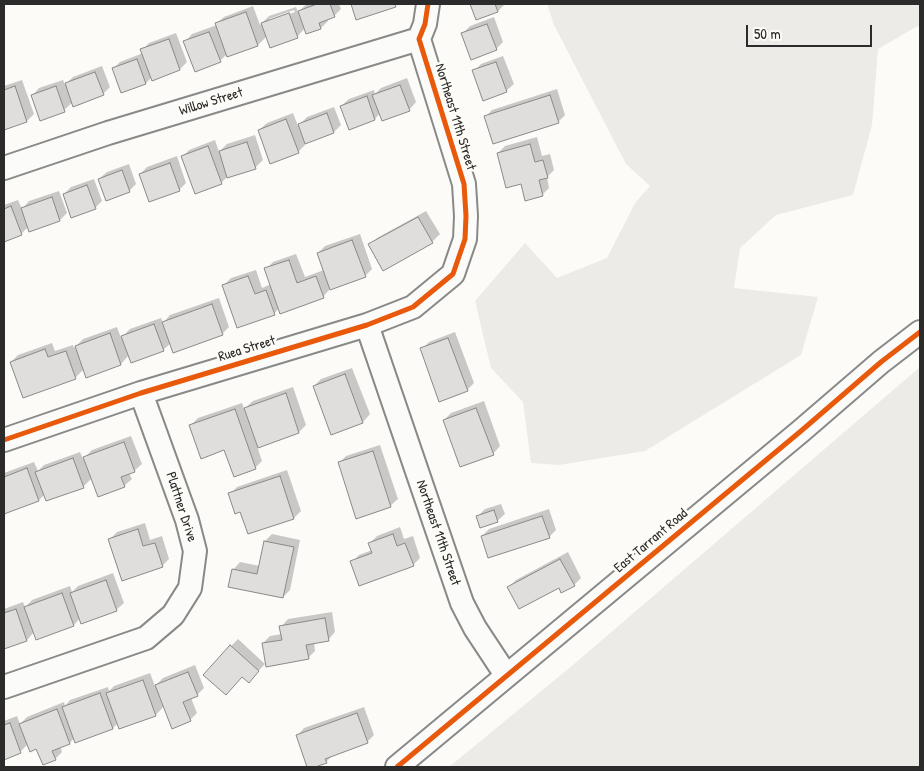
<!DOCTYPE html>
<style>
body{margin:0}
#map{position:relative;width:924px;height:771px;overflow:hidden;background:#fcfbf8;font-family:"Patrick Hand",sans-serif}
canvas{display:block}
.frame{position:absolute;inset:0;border:5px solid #2b2b2b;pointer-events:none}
.scale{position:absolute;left:746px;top:25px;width:126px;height:22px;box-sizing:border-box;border:2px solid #2b2b2b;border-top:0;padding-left:6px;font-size:15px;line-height:18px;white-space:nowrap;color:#2b2b2b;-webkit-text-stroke:4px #fdfcf7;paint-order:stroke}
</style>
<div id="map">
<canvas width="924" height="771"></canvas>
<div class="frame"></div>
<div class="scale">50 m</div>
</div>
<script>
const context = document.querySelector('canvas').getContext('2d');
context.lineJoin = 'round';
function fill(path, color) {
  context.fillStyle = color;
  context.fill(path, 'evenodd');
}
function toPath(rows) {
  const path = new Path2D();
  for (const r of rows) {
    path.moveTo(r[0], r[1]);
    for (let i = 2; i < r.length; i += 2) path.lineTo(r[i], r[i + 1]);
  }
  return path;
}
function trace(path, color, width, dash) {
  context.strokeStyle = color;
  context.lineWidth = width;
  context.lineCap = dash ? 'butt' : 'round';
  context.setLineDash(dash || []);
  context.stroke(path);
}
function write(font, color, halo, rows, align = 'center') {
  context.font = font + ' "Patrick Hand",sans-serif';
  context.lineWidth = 5;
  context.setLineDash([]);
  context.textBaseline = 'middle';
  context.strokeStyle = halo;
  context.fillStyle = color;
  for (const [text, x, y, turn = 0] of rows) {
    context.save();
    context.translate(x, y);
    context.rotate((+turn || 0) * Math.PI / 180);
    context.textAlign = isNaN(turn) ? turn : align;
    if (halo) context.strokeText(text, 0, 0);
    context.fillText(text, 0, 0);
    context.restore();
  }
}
fill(toPath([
 [547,4,920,4,920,26,916,27,878,49,872,125,853,195,776,215,740,248,734,288,818,297,801,355,645,451,559,465,531,463,523,402,491,368,475,301,525,243,557,278,607,258,635,203,650,186,626,164,554,25],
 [920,367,920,767,449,767,573,665]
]), '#ecebe8');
fill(toPath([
 [307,4,339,4,341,9,334,16,327,18,328,21,321,28,305,28,297,37,267,36,258,45,228,56,227,54,220,61,185,42,192,34,217,25,216,24,224,17,253,6,260,25,269,16,296,7,298,12],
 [294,10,295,12,269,21,269,19],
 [352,4,398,4,395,6,357,18],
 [472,4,505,4,498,11,477,18],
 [494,17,503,42,496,49,463,33,470,26],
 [176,33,187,62,180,69,152,77,146,83,113,69,120,62,143,53,142,50,149,43],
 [503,56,514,84,506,91,474,71,481,64],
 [102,66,110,87,103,94,73,102,64,110,32,96,39,88,63,80,65,85,73,77],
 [407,78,416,102,409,110,380,113,375,119,341,106,349,99,374,90,375,94,381,88],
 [22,80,34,114,27,121,4,129,4,86],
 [557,89,565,115,558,122,485,117,492,110],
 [334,107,341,125,334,132,304,143,305,145,298,152,259,130,267,123,293,113,298,126,307,117],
 [255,135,263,160,255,168,228,176,221,183,182,157,189,150,215,140,219,152,227,144],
 [537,137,542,156,550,154,554,170,547,177,549,188,542,195,522,182,498,153,505,146],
 [177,156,186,183,179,190,140,174,147,167],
 [129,164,136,184,129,191,99,179,107,172],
 [94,179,102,201,95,208,64,194,71,187],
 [59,191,67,213,60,220,30,231,29,226,21,234,4,240,4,205,18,200,22,209,29,201],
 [426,211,440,234,432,242,383,269,370,245,377,238],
 [360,234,372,269,365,276,330,289,323,297,279,308,274,314,224,285,231,278,256,270,262,288,271,284,266,269,273,262,296,254,305,277,324,270,318,253,325,246],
 [219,298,229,327,222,334,171,343,163,350,129,355,121,364,87,376,84,369,75,378,11,362,18,355,52,343,55,351,73,345,74,348,83,339,117,327,121,338,130,329,161,318,163,323,170,315],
 [455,332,474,383,467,390,422,349,429,342],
 [352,368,370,414,363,422,332,433,314,386,321,379],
 [293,387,306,425,299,432,257,446,262,461,255,468,190,426,198,418,242,403,244,409,253,401],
 [484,401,500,446,493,454,444,420,451,413],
 [131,436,142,464,134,471,129,473,132,479,124,486,92,478,83,487,45,494,39,500,5,512,4,473,34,462,38,471,44,465,80,452,83,459,92,450],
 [380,445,398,499,390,506,339,463,346,456],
 [287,470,301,511,294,518,248,533,241,510,230,494,237,487],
 [501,504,505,514,497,521,478,516,485,509],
 [549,509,556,530,549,537,482,536,489,529],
 [145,523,150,540,162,536,169,559,162,566,110,539,117,532],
 [400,527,404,539,413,536,420,558,413,565,352,562,359,555,372,550,370,543,377,536],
 [272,534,300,540,290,590,283,597,233,570,240,562,260,566,265,541],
 [568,552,581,578,574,585,559,586,509,587,516,580],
 [113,573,124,603,116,610,80,618,74,625,37,638,34,632,27,640,4,648,4,609,23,602,25,607,32,600,70,586,72,592,78,586],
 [332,612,335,632,328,640,314,642,315,651,308,658,263,643,270,636,282,634,281,627,288,619],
 [238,639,265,664,249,681,231,646],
 [195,665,204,688,197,695,191,698,197,713,190,720,164,706,156,715,120,728,118,723,113,728,76,741,74,738,70,743,60,746,62,752,55,759,37,748,28,744,20,752,4,758,4,721,17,716,20,724,27,717,64,702,65,706,70,700,108,687,109,691,114,686,150,673,155,686,163,678],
 [364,707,374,735,367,742,334,754,326,762,309,767,297,736,304,728]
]), '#0003');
const building = toPath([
 [317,4,330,4,335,17,319,23,321,29,306,34,298,11,317,4],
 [351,4,395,4,396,7,356,20,351,4],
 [470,4,495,4,498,12,476,20,470,4],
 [246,12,258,46,227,57,215,23,246,12],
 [289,13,298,38,270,48,261,23,289,13],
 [487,24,497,50,471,60,461,33,487,24],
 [209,32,221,62,195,72,183,41,209,32],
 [169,39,180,70,152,81,140,49,169,39],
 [137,59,146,84,121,93,112,68,137,59],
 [496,62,507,92,483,101,472,70,496,62],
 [95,72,104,95,73,107,65,83,95,72],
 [400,85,410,111,382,121,372,95,400,85],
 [15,86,27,122,4,130,4,90,15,86],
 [56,86,65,112,40,121,31,95,56,86],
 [550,95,559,123,493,144,484,116,550,95],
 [367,96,375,120,349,130,340,106,367,96],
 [327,113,334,133,305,144,298,124,327,113],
 [286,119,299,153,270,164,258,130,286,119],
 [247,142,256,169,227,178,219,151,247,142],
 [530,144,535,162,543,160,548,178,539,180,543,196,525,201,521,184,506,188,497,153,530,144],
 [208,146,222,184,195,194,181,156,208,146],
 [170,163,180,191,149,202,139,174,170,163],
 [122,170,130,192,106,201,98,179,122,170],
 [87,185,96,209,71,218,63,194,87,185],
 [52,197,60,221,29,232,21,208,52,197],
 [11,206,22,235,4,242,4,209,11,206],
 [418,217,433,243,383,271,368,244,418,217],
 [352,240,366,277,330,290,317,253,352,240],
 [289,260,297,283,316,276,324,298,280,314,264,268,289,260],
 [248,276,255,294,266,290,275,315,237,328,222,285,248,276],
 [212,304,223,335,173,353,162,322,212,304],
 [154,324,164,351,131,363,121,336,154,324],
 [110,333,121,365,86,378,75,346,110,333],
 [448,338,468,391,439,402,420,348,448,338],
 [45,349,48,357,66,351,76,379,23,398,10,362,45,349],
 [345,374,363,423,331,435,313,386,345,374],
 [286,393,299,433,258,448,244,408,286,393],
 [476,408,494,455,460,467,443,420,476,408],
 [235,409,256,469,234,477,224,450,201,459,189,425,235,409],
 [124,442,135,472,121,477,125,487,98,497,83,457,124,442],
 [373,451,391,507,356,519,338,462,373,451],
 [73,458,84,488,46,501,35,472,73,458],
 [27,468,39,501,4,514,4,477,27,468],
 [280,476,294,519,248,534,240,512,235,514,228,493,280,476],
 [494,510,498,522,480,528,476,516,494,510],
 [542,516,550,538,488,558,481,536,542,516],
 [138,529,143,546,155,543,163,567,122,581,108,539,138,529],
 [393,534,397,546,405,543,414,566,359,586,350,561,372,553,368,543,393,534],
 [264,541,294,547,283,598,228,587,232,569,257,574,264,541],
 [560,559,575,586,561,593,559,588,519,609,507,587,560,559],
 [106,580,117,611,81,624,70,593,106,580],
 [62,593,74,626,36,640,24,607,62,593],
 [16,609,27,641,4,649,4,613,16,609],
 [325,618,329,641,306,645,309,659,266,667,262,643,282,640,279,626,325,618],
 [230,645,259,671,249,683,242,677,226,695,203,675,230,645],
 [188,672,198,696,183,702,191,721,172,729,155,685,188,672],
 [143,680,156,716,119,729,106,693,143,680],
 [100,693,113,729,75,743,62,707,100,693],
 [57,709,70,744,52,751,56,760,43,765,36,749,30,752,19,724,57,709],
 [357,713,368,743,325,759,327,763,315,767,307,767,296,735,357,713],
 [10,723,21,753,4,760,4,725,10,723]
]);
fill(building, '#dfdedc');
trace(building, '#898987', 1);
const minor = toPath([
 [4,168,108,133,419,39],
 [367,325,462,603,475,628,506,675],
 [4,440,141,393,367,325,413,307,453,274,465,239,466,216,464,184,419,39,425,24,428,4],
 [4,687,146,638,173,615,190,588,195,551,187,520,141,393],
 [397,767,801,431,881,362,920,332]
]);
trace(minor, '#898987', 26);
trace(minor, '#fbfbf9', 22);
trace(toPath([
 [4,440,141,393,367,325,413,307,453,274,465,239,466,216,464,184,419,39,425,24,428,4],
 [397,767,801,431,881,362,920,332]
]), '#e8590c', 5);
write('14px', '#2b2b2b', '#fdfcf7', [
 ["Willow Street",211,102,-17],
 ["Northeast 11th Street",455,117,73],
 ["Ruea Street",247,349,-17],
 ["Plattner Drive",181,507,72],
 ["Northeast 11th Street",438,533,71],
 ["East Tarrant Road",651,541,-40]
]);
</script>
